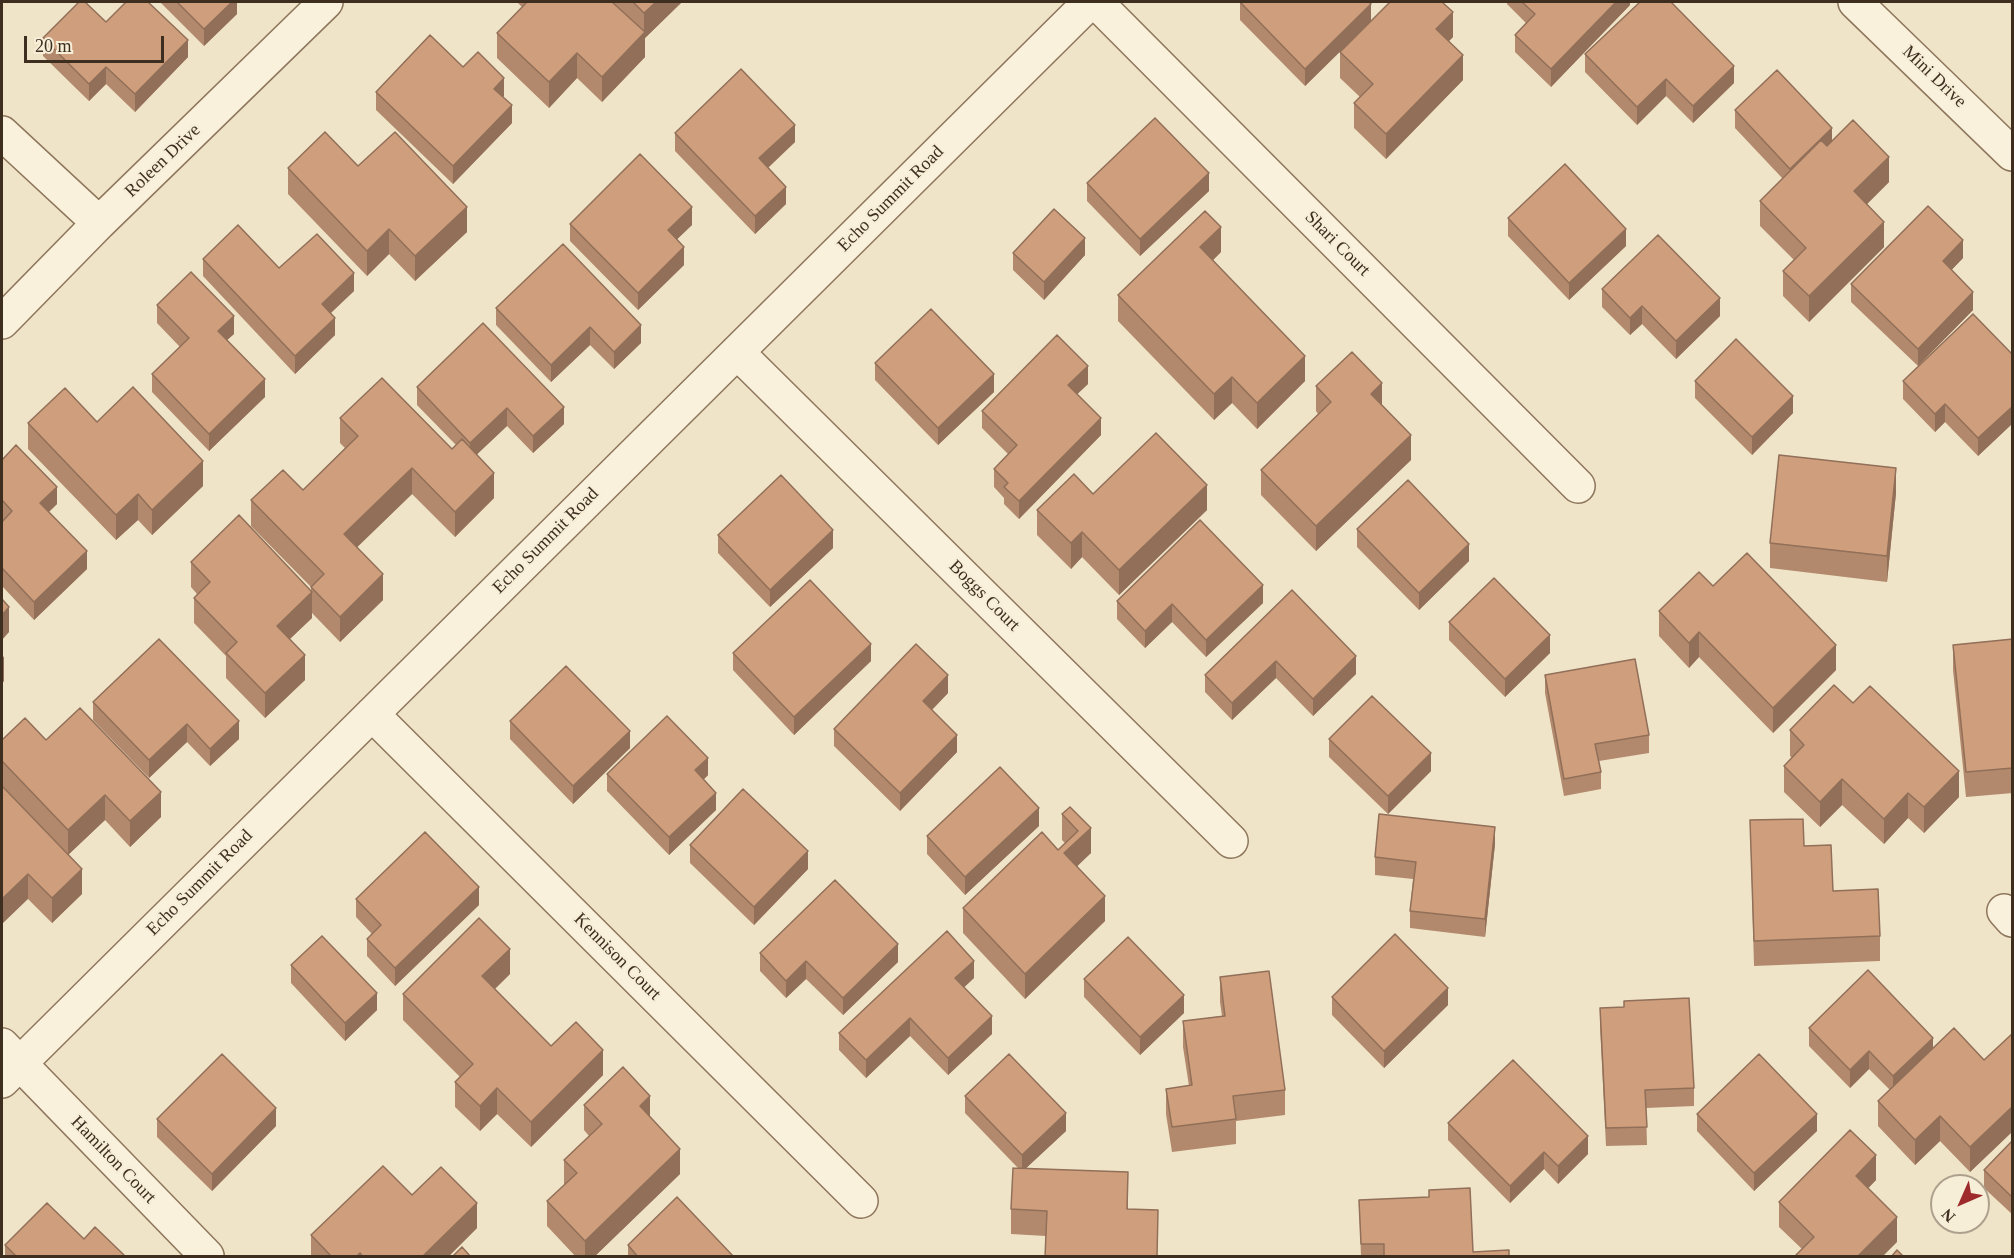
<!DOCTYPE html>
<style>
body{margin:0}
#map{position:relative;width:2014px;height:1258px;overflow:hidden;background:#f0e4c8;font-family:"Times New Roman",serif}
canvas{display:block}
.frame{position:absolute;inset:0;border:3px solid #3d2e20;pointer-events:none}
.north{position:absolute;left:1930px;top:1174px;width:60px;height:60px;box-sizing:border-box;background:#f7eed8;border:2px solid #ada18e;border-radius:50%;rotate:225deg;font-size:16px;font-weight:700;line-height:24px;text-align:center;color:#3d2e20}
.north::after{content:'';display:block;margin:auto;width:21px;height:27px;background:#9e2a2b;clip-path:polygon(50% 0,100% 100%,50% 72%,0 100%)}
.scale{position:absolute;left:24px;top:36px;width:140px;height:27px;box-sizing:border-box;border:3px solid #3d2e20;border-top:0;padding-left:8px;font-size:18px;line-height:21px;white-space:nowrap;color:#3d2e20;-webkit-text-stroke:4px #f7eed8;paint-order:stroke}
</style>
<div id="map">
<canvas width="2014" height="1258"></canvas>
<div class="frame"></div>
<div class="north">N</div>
<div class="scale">20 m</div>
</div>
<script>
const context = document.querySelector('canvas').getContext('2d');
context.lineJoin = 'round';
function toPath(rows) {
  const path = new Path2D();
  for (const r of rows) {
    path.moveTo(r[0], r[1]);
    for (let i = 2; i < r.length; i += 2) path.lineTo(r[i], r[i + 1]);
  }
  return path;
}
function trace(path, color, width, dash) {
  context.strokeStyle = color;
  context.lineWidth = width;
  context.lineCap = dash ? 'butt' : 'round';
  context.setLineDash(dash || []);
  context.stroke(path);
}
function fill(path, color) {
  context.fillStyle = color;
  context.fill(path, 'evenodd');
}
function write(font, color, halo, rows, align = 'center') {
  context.font = font + ' "Times New Roman",serif';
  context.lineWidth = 4.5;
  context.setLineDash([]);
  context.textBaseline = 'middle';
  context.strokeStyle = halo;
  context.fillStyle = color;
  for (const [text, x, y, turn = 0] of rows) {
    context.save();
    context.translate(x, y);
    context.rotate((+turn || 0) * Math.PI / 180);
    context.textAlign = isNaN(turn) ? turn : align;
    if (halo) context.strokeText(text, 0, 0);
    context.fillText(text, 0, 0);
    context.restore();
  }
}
const minor = toPath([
 [1096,2,1578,486],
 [2,133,99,223],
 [2,322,99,223,326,2],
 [737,352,1231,841],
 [372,714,861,1201],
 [2004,911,2012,920],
 [2,1045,207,1256],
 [2,1081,1090,2]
]);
const tertiary = toPath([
 [1855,2,2012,154]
]);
trace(minor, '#8d765c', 36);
trace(tertiary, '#8d765c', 36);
trace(minor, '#faf1dc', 33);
trace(tertiary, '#faf1dc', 33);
fill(toPath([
 [160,2,237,2,237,14,204,46],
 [517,2,682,2,645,38,645,57,602,102,577,78,549,108,497,58,497,33,522,7],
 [1240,2,1371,20,1453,37,1449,41,1463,80,1386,159,1354,128,1354,103,1360,97,1340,78,1340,52,1355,37,1305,86,1240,20],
 [1507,2,1630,2,1630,5,1551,87,1515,52,1515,35,1526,23,1507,4],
 [106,22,188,57,135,112,106,84,89,101,43,56,43,38],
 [1585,54,1734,83,1693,123,1666,96,1637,125,1585,72],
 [463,67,504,96,503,97,512,123,453,184,376,110,376,92],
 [1735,110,1832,141,1889,182,1867,204,1884,247,1809,322,1783,296,1783,271,1794,260,1760,226,1760,201,1783,179,1735,128],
 [675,133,795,142,768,168,786,204,755,234,675,151],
 [358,166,467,232,415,281,389,254,367,276,288,194,288,168],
 [1087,183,1209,191,1140,256,1087,201],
 [1508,218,1626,246,1569,300,1508,236],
 [570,224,692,225,677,239,684,265,638,310,570,241],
 [563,244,641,343,614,369,590,345,551,382,496,325,496,308],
 [1221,252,1213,260,1305,381,1257,429,1232,403,1214,420,1118,321,1118,295],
 [1013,253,1085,255,1044,300,1013,270],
 [1963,258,1951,270,1973,310,1918,366,1851,302,1851,284],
 [203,259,279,268,354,291,331,313,335,335,295,374,203,276],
 [1602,289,1720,316,1676,359,1642,324,1630,335,1602,307],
 [157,305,234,334,227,340,265,397,209,451,152,392,152,374,180,347,157,323],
 [483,323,564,424,533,453,507,426,477,454,494,498,455,537,412,494,357,547,383,600,340,642,312,613,312,618,290,639,305,680,265,718,226,678,226,656,194,623,194,598,197,594,191,587,191,562,311,591,311,587,251,526,251,500,303,490,345,448,340,443,340,418,452,449,456,445,417,405,417,387],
 [2013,355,2013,423,1978,456,1945,422,1935,432,1903,399,1903,381],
 [875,363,994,392,938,445,875,380],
 [1695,381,1793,413,1752,455,1695,398],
 [1088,384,1077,394,1101,435,1019,519,1004,504,1004,498,994,487,994,469,1008,454,982,428,982,411],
 [1316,386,1382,406,1411,460,1316,551,1261,495,1261,470,1318,414,1316,411],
 [97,422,203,486,152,535,138,520,116,540,28,449,28,423],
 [2,460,57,504,49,512,87,569,34,620,2,586,2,522,3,520,2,518],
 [1896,493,1887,582,1770,568,1770,543],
 [1093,494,1207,510,1119,595,1082,557,1071,569,1037,535,1037,510],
 [1357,529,1469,561,1419,610,1357,547],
 [718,535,833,548,770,607,718,553],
 [1713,586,1836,670,1773,733,1699,657,1689,668,1659,636,1659,611],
 [1292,590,1356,674,1313,716,1276,678,1232,720,1205,692,1205,675],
 [1117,601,1263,603,1206,657,1172,622,1145,648,1117,619],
 [1449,622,1550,653,1505,697,1449,640],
 [159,639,239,739,210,766,187,742,149,778,93,720,93,702],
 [2013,639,2013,793,1966,797,1953,670,1953,645],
 [733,653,871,661,794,735,733,670],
 [1545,675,1649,735,1649,753,1599,761,1601,772,1601,789,1564,796,1545,693],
 [948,693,932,710,957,752,900,811,834,746,834,729],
 [1853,703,1959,797,1924,833,1908,818,1884,844,1842,805,1820,827,1784,792,1784,766,1792,758,1790,756,1790,730],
 [510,721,630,748,573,804,510,739],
 [1329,739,1431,771,1388,814,1329,757],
 [2,740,46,740,161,817,130,847,105,820,68,855,82,894,52,923,28,899,3,788,2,786],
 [607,774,708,775,703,780,716,810,669,855,607,791],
 [1070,807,1091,853,1076,866,1105,921,1025,999,963,933,963,908,1058,850,1065,843,1062,840,1062,814],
 [1750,820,1804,846,1833,891,1880,936,1880,961,1754,966],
 [1039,826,965,895,927,854,927,836],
 [1495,844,1485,937,1410,928,1410,911,1413,879,1375,875,1375,857],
 [690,845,808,869,754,925,690,863],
 [356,899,479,905,395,986,367,956,367,939,372,934,356,917],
 [760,953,898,962,843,1015,806,979,786,998,760,971],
 [291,965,377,1010,345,1041,291,983],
 [510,974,495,989,551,1046,603,1075,531,1147,497,1114,480,1131,455,1107,455,1082,460,1077,403,1020,403,994],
 [1220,977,1285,1090,1285,1115,1236,1121,1236,1144,1172,1152,1166,1114,1166,1089,1189,1086,1183,1047,1183,1021,1222,1016,1220,1002],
 [974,978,964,987,992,1034,948,1075,910,1036,866,1078,839,1050,839,1033],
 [1084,979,1184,1013,1140,1055,1084,997],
 [1332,997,1448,1005,1384,1068,1332,1015],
 [1600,1008,1694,1088,1694,1106,1646,1108,1647,1145,1606,1146,1600,1026],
 [1809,1028,1933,1048,1984,1060,2013,1033,2013,1131,1970,1172,1940,1141,1915,1165,1878,1126,1878,1101,1890,1090,1869,1069,1850,1088,1809,1046],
 [965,1096,1066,1131,1026,1168,1128,1198,1128,1209,1158,1235,1046,1236,1011,1234,1011,1209,1018,1168,965,1113],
 [584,1105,650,1117,680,1174,594,1257,576,1257,547,1226,547,1201,564,1185,564,1160,589,1136,584,1130],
 [1697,1114,1817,1131,1754,1191,1697,1131],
 [157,1119,276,1126,212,1191,157,1137],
 [1448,1123,1588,1154,1558,1184,1544,1169,1510,1203,1448,1140],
 [2013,1140,2013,1215,1984,1188,1984,1170],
 [1876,1180,1868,1188,1897,1242,1802,1249,1779,1227,1779,1202],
 [1429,1190,1473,1252,1509,1257,1361,1257,1359,1200,1429,1197],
 [412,1195,477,1228,448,1257,311,1257,311,1235],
 [84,1239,124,1257,5,1257,5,1245],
 [628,1245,734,1257,628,1257]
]), '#b2896c');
fill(toPath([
 [232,2,237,2,237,14,204,46,204,29],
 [656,2,682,2,645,38,645,57,602,102,602,77,644,32,644,13],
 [1616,2,1630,2,1630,5,1551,87,1551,69],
 [1371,4,1371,21,1305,86,1305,69],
 [1453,12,1453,37,1436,54,1436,29],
 [188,40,188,57,135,112,135,94],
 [577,53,577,78,549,108,549,82],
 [1463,55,1463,80,1386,159,1386,134],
 [1734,66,1734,83,1693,123,1693,106],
 [106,67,106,84,89,101,89,84],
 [504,78,504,96,494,106,494,89],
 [1666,79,1666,96,1637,125,1637,107],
 [512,105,512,123,453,184,453,166],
 [795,125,795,142,759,176,759,158],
 [1832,128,1832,146,1790,186,1790,169],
 [1889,157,1889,182,1854,217,1854,191],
 [1209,173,1209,191,1140,256,1140,239],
 [786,187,786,204,755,234,755,216],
 [467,207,467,232,415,281,415,256],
 [692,207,692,225,668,248,668,230],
 [1884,222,1884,247,1809,322,1809,296],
 [1221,227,1221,252,1200,273,1200,247],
 [389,229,389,254,367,276,367,251],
 [1626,229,1626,246,1569,300,1569,283],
 [1085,238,1085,255,1044,300,1044,282],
 [1963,240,1963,258,1943,279,1943,261],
 [684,247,684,265,638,310,638,293],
 [354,273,354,291,322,321,322,304],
 [1973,292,1973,310,1918,366,1918,349],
 [1720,298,1720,316,1676,359,1676,341],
 [1642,306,1642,324,1630,335,1630,318],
 [234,316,234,334,218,348,218,331],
 [335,318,335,335,295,374,295,356],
 [641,325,641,343,614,369,614,352],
 [590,327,590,345,551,382,551,365],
 [1305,356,1305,381,1257,429,1257,403],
 [1088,366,1088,384,1068,403,1068,385],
 [994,374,994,392,938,445,938,428],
 [1232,377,1232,403,1214,420,1214,394],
 [265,379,265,397,209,451,209,434],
 [1382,383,1382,409,1371,394],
 [1793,396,1793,413,1752,455,1752,437],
 [1945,404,1945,422,1935,432,1935,414],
 [2013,406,2013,423,1978,456,1978,438],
 [564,407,564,424,533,453,533,436],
 [507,408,507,426,470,461,470,443],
 [1101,418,1101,435,1019,519,1019,501],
 [1411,435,1411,460,1316,551,1316,526],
 [203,461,203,486,152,535,152,510],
 [412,468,412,494,344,560,344,534],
 [1896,468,1896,493,1887,582,1887,556],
 [494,473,494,498,455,537,455,512],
 [1207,485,1207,510,1119,595,1119,570],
 [57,487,57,504,40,520,40,503],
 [138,494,138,520,116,540,116,515],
 [833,530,833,548,770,607,770,590],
 [1082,532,1082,557,1071,569,1071,543],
 [1469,544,1469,561,1419,610,1419,593],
 [87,551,87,569,34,620,34,602],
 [383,574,383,600,340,642,340,617],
 [1263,585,1263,603,1206,657,1206,640],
 [312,592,312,618,277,651,277,626],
 [1172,604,1172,622,1145,648,1145,631],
 [9,607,9,632,2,640,2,615],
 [1699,632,1699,657,1689,668,1689,643],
 [1550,635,1550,653,1505,697,1505,679],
 [871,644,871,661,794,735,794,717],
 [1836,645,1836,670,1773,733,1773,708],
 [305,655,305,680,265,718,265,693],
 [4,656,4,681,2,684,2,659],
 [1356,656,1356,674,1313,716,1313,699],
 [1276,661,1276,678,1232,720,1232,703],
 [948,675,948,693,923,719,923,701],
 [239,721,239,739,210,766,210,749],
 [187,724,187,742,149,778,149,760],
 [630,731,630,748,573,804,573,786],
 [957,735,957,752,900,811,900,793],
 [1431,753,1431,771,1388,814,1388,796],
 [708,758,708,775,695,788,695,770],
 [1959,771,1959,797,1924,833,1924,807],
 [1842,779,1842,805,1820,827,1820,802],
 [161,792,161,817,130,847,130,821],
 [716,793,716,810,669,855,669,837],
 [1908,793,1908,818,1884,844,1884,819],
 [105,795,105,820,68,855,68,830],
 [1039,808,1039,826,965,895,965,877],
 [1495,827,1495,844,1485,937,1485,919],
 [1091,828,1091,853,1064,879,1064,853],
 [808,851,808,869,754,925,754,907],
 [82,869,82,894,52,923,52,898],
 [28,874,28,899,2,924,2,899],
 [479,887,479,905,395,986,395,968],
 [1105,896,1105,921,1025,999,1025,974],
 [898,944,898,962,843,1015,843,998],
 [510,949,510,974,482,1001,482,976],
 [806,961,806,979,786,998,786,981],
 [974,961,974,978,955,996,955,978],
 [1448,988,1448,1005,1384,1068,1384,1051],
 [377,993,377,1010,345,1041,345,1023],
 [1184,995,1184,1013,1140,1055,1140,1037],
 [992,1016,992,1034,948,1075,948,1058],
 [910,1018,910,1036,866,1078,866,1060],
 [1933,1038,1933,1056,1893,1094,1893,1076],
 [603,1050,603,1075,531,1147,531,1122],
 [1869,1051,1869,1069,1850,1088,1850,1070],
 [497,1088,497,1114,480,1131,480,1106],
 [650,1096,650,1121,640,1106],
 [2013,1106,2013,1131,1970,1172,1970,1147],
 [276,1108,276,1126,212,1191,212,1174],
 [1066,1113,1066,1131,1022,1172,1022,1155],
 [1817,1114,1817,1131,1754,1191,1754,1173],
 [1940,1116,1940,1141,1915,1165,1915,1140],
 [1588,1136,1588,1154,1558,1184,1558,1166],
 [680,1149,680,1174,594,1257,585,1257,585,1241],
 [1544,1152,1544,1169,1510,1203,1510,1186],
 [1876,1155,1876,1180,1856,1201,1856,1176],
 [477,1203,477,1228,448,1257,422,1257],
 [1897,1217,1897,1242,1882,1257,1857,1257]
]), '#916f58');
const building = toPath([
 [79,2,85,2,106,22,126,2,148,2,188,40,135,94,106,67,89,84,43,38,79,2],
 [177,2,232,2,204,29,177,2],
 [527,2,612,2,645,32,602,77,577,53,549,82,497,33,527,2],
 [633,2,656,2,644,13,633,2],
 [1240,2,1369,2,1371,4,1305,69,1240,2],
 [1390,2,1442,2,1453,12,1436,29,1463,55,1386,134,1354,103,1373,84,1340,52,1390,2],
 [1522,2,1616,2,1551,69,1515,35,1535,14,1522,2],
 [1640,2,1671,2,1734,66,1693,106,1666,79,1637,107,1585,54,1640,2],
 [430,35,463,67,478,52,504,78,494,89,512,105,453,166,376,92,430,35],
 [741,69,795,125,759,158,786,187,755,216,675,133,741,69],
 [1777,70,1832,128,1790,169,1735,110,1777,70],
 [1155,118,1209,173,1140,239,1087,183,1155,118],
 [1853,120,1889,157,1854,191,1884,222,1809,296,1783,271,1806,248,1760,201,1821,140,1827,146,1853,120],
 [325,132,358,166,395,132,467,207,415,256,389,229,367,251,288,168,325,132],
 [640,154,692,207,668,230,684,247,638,293,570,224,640,154],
 [1565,164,1626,229,1569,283,1508,218,1565,164],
 [1928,206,1963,240,1943,261,1973,292,1918,349,1851,284,1928,206],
 [1054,209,1085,238,1044,282,1013,253,1054,209],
 [1205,211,1221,227,1200,247,1305,356,1257,403,1232,377,1214,394,1118,295,1205,211],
 [238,225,279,268,317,234,354,273,322,304,335,318,295,356,203,259,238,225],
 [1658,235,1720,298,1676,341,1642,306,1630,318,1602,289,1658,235],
 [563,244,641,325,614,352,590,327,551,365,496,308,563,244],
 [191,272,234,316,218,331,265,379,209,434,152,374,189,338,157,305,191,272],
 [931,309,994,374,938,428,875,363,931,309],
 [1973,314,2013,355,2013,406,1978,438,1945,404,1935,414,1903,381,1973,314],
 [483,323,564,407,533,436,507,408,470,443,417,387,483,323],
 [1057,335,1088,366,1068,385,1101,418,1019,501,1004,487,1008,483,994,469,1017,445,982,411,1057,335],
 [1736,339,1793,396,1752,437,1695,381,1736,339],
 [1352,352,1382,383,1371,394,1411,435,1316,526,1261,470,1331,402,1316,386,1352,352],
 [382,378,452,449,462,439,494,473,455,512,412,468,344,534,383,574,340,617,311,587,324,574,251,500,283,470,303,490,358,436,340,418,382,378],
 [133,387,203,461,152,510,138,494,116,515,28,423,65,388,97,422,133,387],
 [1156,433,1207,485,1119,570,1082,532,1071,543,1037,510,1074,474,1093,494,1156,433],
 [16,445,57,487,40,503,87,551,34,602,2,568,2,522,12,511,2,500,2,460,16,445],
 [1779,455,1896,468,1887,556,1770,543,1779,455],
 [781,475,833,530,770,590,718,535,781,475],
 [1408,480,1469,544,1419,593,1357,529,1408,480],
 [239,515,312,592,277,626,305,655,265,693,226,653,237,642,194,598,210,582,191,562,239,515],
 [1200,520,1263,585,1206,640,1172,604,1145,631,1117,601,1200,520],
 [1747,553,1836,645,1773,708,1699,632,1689,643,1659,611,1699,572,1713,586,1747,553],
 [1494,578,1550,635,1505,679,1449,622,1494,578],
 [810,580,871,644,794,717,733,653,810,580],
 [1292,590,1356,656,1313,699,1276,661,1232,703,1205,675,1292,590],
 [2,599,9,607,2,615,2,599],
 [159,639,239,721,210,749,187,724,149,760,93,702,159,639],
 [2013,639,2013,768,1966,772,1953,645,2013,639],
 [916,644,948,675,923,701,957,735,900,793,834,729,916,644],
 [1635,659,1649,735,1595,744,1601,772,1564,779,1545,675,1635,659],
 [566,666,630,731,573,786,510,721,566,666],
 [1834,685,1853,703,1870,686,1959,771,1924,807,1908,793,1884,819,1842,779,1820,802,1784,766,1804,745,1790,730,1834,685],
 [1372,696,1431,753,1388,796,1329,739,1372,696],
 [80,708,161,792,130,821,105,795,68,830,2,761,2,740,25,718,46,740,80,708],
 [667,716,708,758,695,770,716,793,669,837,607,774,667,716],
 [1000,767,1039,808,965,877,927,836,1000,767],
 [3,787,82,869,52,898,28,874,2,899,2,789,3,787],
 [743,789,808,851,754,907,690,845,743,789],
 [1070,807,1091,828,1064,853,1105,896,1025,974,963,908,1042,832,1058,850,1078,831,1062,814,1070,807],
 [1379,814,1495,827,1485,919,1410,911,1416,862,1375,857,1379,814],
 [1803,819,1804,846,1831,845,1833,891,1878,889,1880,936,1754,941,1750,820,1803,819],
 [425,832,479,887,395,968,367,939,381,925,356,899,425,832],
 [835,880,898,944,843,998,806,961,786,981,760,953,835,880],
 [479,918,510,949,482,976,551,1046,576,1022,603,1050,531,1122,497,1088,480,1106,455,1082,473,1064,403,994,479,918],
 [947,931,974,961,955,978,992,1016,948,1058,910,1018,866,1060,839,1033,947,931],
 [1395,934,1448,988,1384,1051,1332,997,1395,934],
 [322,936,377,993,345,1023,291,965,322,936],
 [1128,937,1184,995,1140,1037,1084,979,1128,937],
 [1868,970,1933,1038,1893,1076,1869,1051,1850,1070,1809,1028,1868,970],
 [1269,971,1285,1090,1233,1096,1236,1119,1172,1127,1166,1089,1192,1085,1183,1021,1225,1016,1220,977,1269,971],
 [1689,998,1694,1088,1645,1090,1647,1127,1606,1128,1600,1008,1624,1007,1624,1001,1689,998],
 [1954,1028,1984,1060,2013,1033,2013,1106,1970,1147,1940,1116,1915,1140,1878,1101,1954,1028],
 [222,1054,276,1108,212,1174,157,1119,222,1054],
 [1009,1054,1066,1113,1022,1155,965,1096,1009,1054],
 [1759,1054,1817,1114,1754,1173,1697,1114,1759,1054],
 [1513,1060,1588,1136,1558,1166,1544,1152,1510,1186,1448,1123,1513,1060],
 [623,1067,650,1096,640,1106,680,1149,585,1241,547,1201,577,1173,564,1160,602,1124,584,1105,623,1067],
 [1850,1130,1876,1155,1856,1176,1897,1217,1857,1257,1794,1257,1814,1237,1779,1202,1850,1130],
 [2013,1140,2013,1198,1984,1170,2013,1140],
 [383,1166,412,1195,441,1167,477,1203,422,1257,363,1257,360,1253,356,1257,332,1257,311,1235,383,1166],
 [1013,1168,1128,1172,1127,1209,1158,1210,1157,1257,1045,1257,1047,1211,1011,1209,1013,1168],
 [1470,1188,1473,1252,1509,1250,1509,1257,1384,1257,1384,1244,1361,1244,1359,1200,1429,1197,1429,1190,1470,1188],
 [677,1197,734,1257,638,1257,628,1245,677,1197],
 [47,1203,84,1239,95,1227,124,1255,123,1257,17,1257,5,1245,47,1203],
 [462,1247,471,1257,452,1257,462,1247],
 [1897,1250,1904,1257,1891,1257,1897,1250]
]);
fill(building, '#cf9f7d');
trace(building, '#916f58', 1.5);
write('18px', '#3d2e20', '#f7eed8', [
 ["Mini Drive",1934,77,44],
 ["Roleen Drive",163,161,-44],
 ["Echo Summit Road",891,199,-45],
 ["Shari Court",1337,244,45],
 ["Echo Summit Road",546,541,-45],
 ["Boggs Court",984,596,45],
 ["Echo Summit Road",200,883,-45],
 ["Kennison Court",617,957,45],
 ["Hamilton Court",113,1160,46]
]);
</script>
